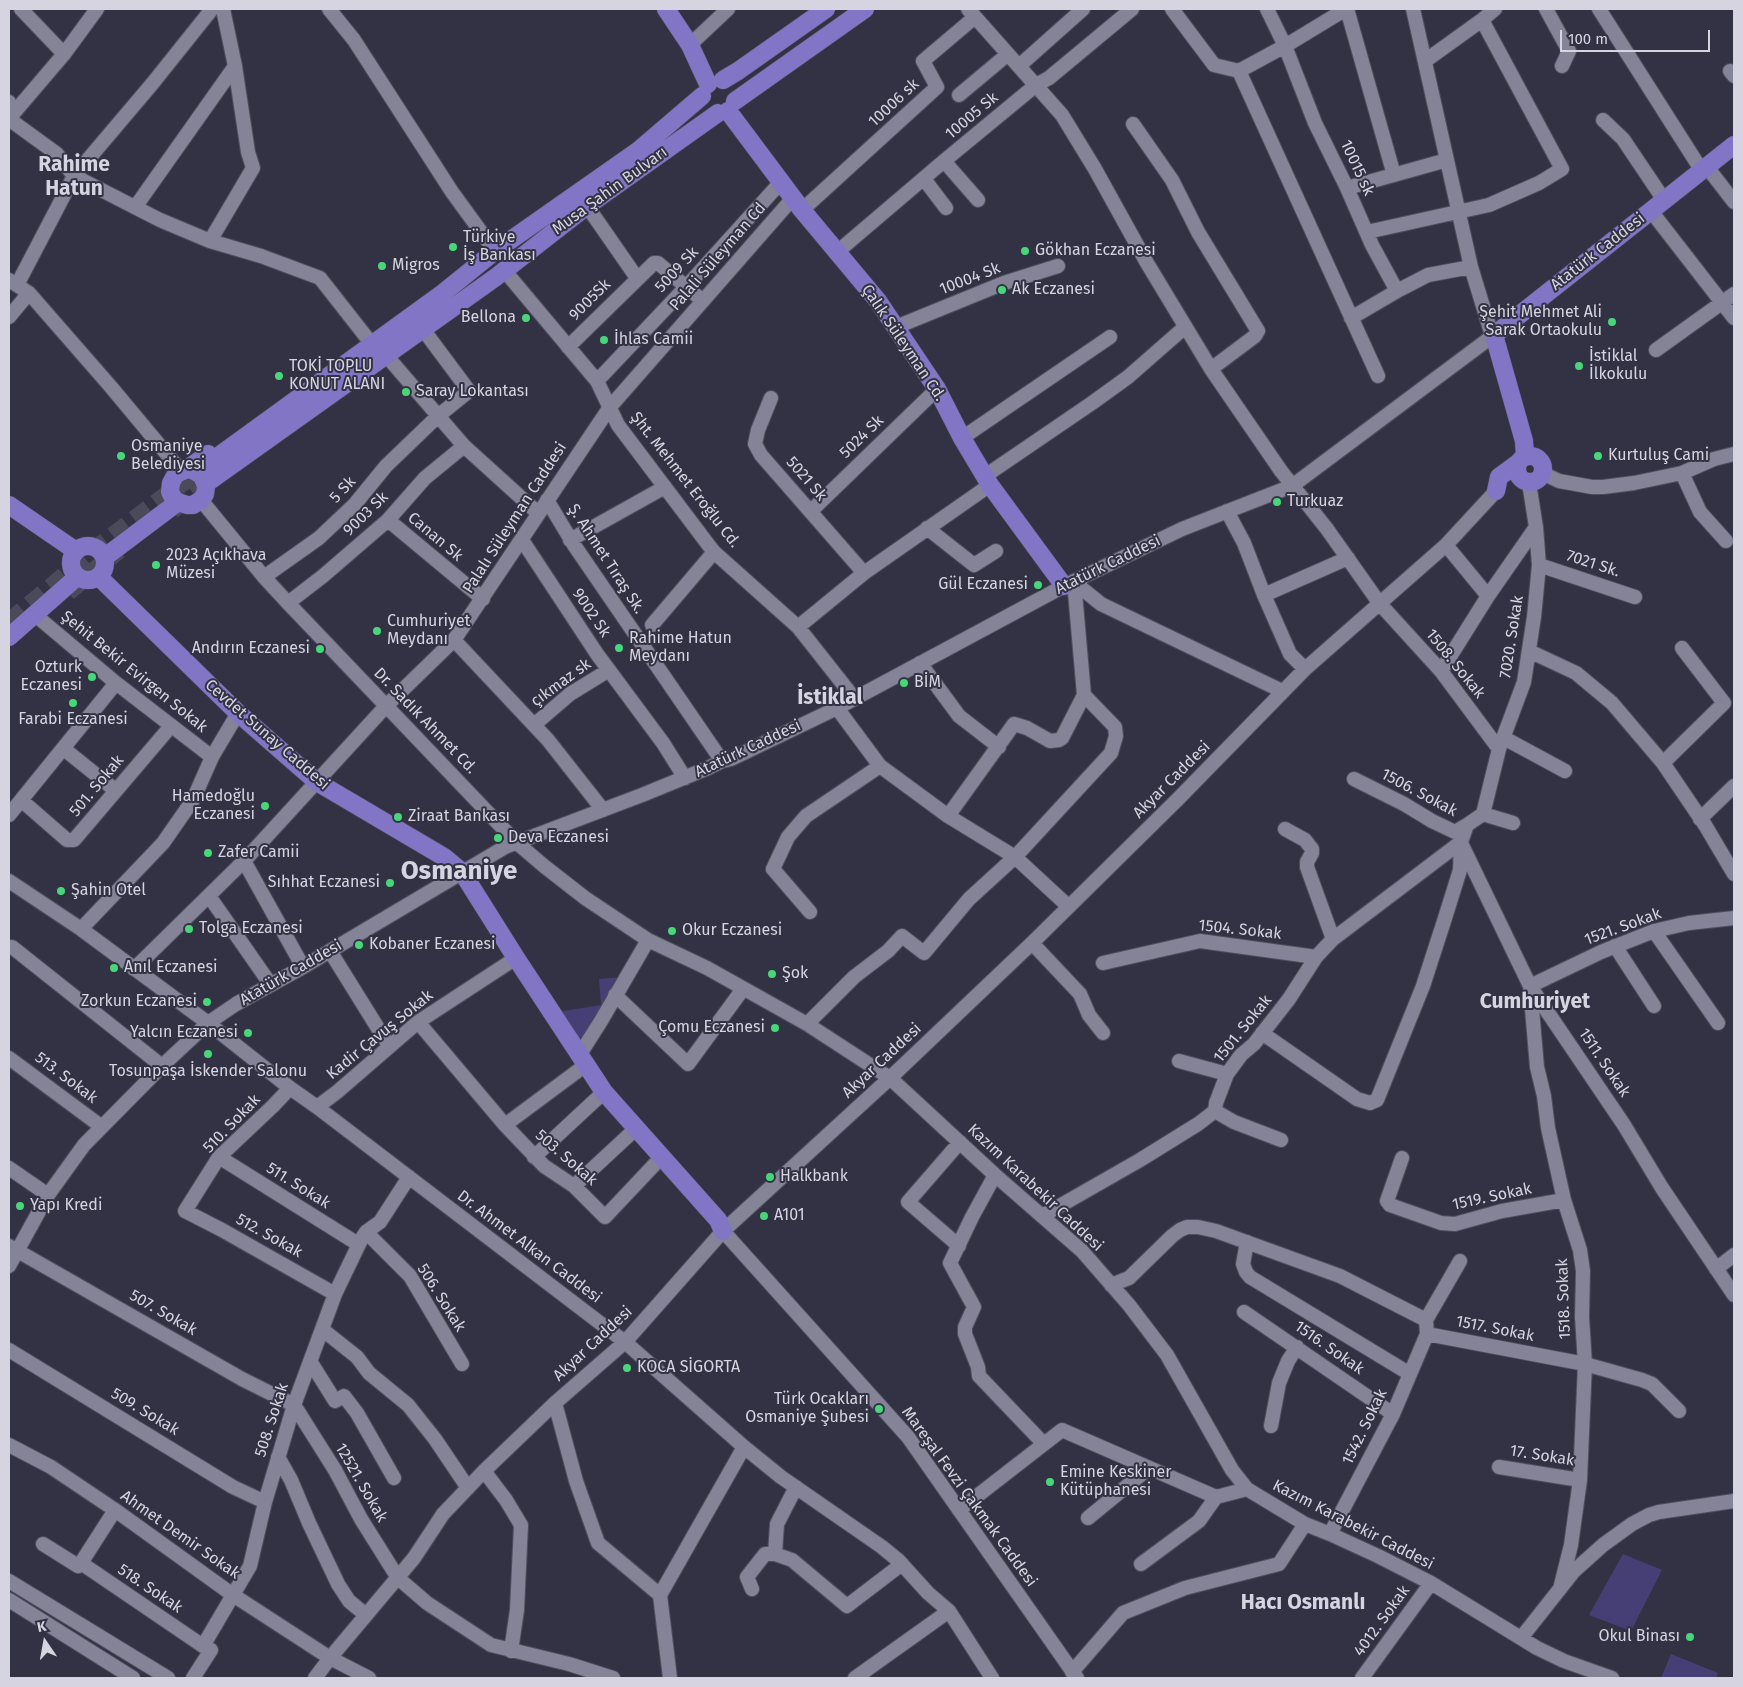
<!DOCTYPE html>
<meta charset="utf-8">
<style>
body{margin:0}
#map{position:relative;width:1743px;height:1687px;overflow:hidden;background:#333244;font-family:"Fira Sans",sans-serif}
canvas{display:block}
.frame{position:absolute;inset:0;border:10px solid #d5d4e0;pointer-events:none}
.north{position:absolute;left:20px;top:1617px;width:50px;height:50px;-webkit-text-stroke:4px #333244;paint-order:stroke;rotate:348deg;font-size:14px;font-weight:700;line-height:20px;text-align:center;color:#d5d4e0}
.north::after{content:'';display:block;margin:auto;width:18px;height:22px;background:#d5d4e0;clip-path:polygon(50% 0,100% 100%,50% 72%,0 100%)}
.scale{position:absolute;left:1560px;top:30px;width:150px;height:22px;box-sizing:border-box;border:2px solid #d5d4e0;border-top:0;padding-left:6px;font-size:15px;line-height:18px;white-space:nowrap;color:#d5d4e0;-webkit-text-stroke:4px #333244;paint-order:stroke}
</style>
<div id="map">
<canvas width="1743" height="1687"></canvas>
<div class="frame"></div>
<div class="north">K</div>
<div class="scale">100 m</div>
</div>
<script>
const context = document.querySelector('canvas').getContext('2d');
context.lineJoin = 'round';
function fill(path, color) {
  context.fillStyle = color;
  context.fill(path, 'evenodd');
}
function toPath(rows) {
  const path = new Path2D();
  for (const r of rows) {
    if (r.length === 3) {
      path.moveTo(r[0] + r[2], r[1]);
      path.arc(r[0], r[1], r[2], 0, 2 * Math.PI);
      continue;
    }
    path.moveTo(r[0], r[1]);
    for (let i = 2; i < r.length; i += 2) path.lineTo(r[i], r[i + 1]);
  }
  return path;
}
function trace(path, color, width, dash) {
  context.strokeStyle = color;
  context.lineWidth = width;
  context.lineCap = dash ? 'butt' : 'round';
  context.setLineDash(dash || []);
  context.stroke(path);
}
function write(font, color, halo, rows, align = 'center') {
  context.font = font + ' "Fira Sans",sans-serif';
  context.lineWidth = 4;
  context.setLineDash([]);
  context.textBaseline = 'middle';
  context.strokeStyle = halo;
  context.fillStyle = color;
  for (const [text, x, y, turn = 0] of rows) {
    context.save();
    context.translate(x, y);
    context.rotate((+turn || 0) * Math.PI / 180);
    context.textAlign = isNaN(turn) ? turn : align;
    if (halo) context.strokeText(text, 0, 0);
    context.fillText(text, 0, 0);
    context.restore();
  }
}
fill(toPath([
 [623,977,594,1026,580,1038,572,1038,557,1012,601,1005,599,979],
 [1623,1554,1662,1570,1631,1631,1589,1615],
 [1671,1654,1718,1673,1716,1678,1661,1678]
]), '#463f76');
trace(toPath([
 [172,510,211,480],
 [68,592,119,550],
 [9,622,102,544,202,468]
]), '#4b4a5b', 18, [18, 9]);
const minor = toPath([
 [21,9,64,54],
 [329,9,354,40,452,192,495,251],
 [968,9,1062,115,1095,169,1147,263,1211,369,1281,471,1327,529,1380,604,1441,671,1499,749],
 [1172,9,1214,65,1239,71,1378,376],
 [1267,9,1285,46,1315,123,1347,188,1372,245,1397,291,1351,318],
 [1347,9,1394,175],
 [1546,9,1569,51,1562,66],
 [1599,9,1702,171],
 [694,41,728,9],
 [1425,61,1482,20,1495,9],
 [1019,66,1083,9],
 [1239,71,1285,46,1346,9],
 [1730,71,1734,76],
 [959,95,1008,54],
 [9,102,13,122,57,154,74,176,160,220,210,241,261,256,320,278,367,338],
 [12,115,64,54,97,9],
 [1603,120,1623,139,1664,200],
 [1133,124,1172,180,1198,232,1258,331,1255,336,1211,369],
 [944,161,978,200],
 [1707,167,1734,202],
 [924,179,946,208],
 [1347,188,1447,160],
 [136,206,235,66],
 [587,206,637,278],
 [802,210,937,87,923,61,975,17],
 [1651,211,1734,318],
 [1367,232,1489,205,1539,183,1562,169,1482,20],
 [210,241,253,168,248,152,235,66,223,9],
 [836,253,944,161,1036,85,1049,78,1132,9],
 [504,270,597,381,618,425,707,543,714,552,798,627,854,698],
 [9,280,29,293,111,387,181,471],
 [17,285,74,176,152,84,212,9],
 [1397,291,1428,275,1471,267],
 [9,317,29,293],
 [896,327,1004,283,1058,266],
 [568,347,654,263,658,263,703,301],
 [1656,350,1734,294],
 [391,361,464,446,538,513],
 [597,381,686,287,781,182],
 [771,398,758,430,755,444,761,455,864,573],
 [962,438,1110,337],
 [1542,473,1559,481,1592,487,1603,487,1634,483,1682,473,1714,459,1734,454],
 [1682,473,1700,512,1726,541],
 [985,476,1092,403,1128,377,1185,327],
 [201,500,264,577,288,603,517,843,544,866,585,898,648,940,707,968,807,1024,890,1078,995,1175,1082,1251,1129,1305,1167,1355,1232,1470,1247,1489,1305,1524,1330,1534,1378,1556,1431,1583,1537,1648,1564,1661,1612,1678],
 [547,500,574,545,722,761],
 [811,511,937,389],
 [1227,511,1244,543,1264,595,1348,558],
 [388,520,483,599],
 [927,528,974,565,996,551],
 [522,540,597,654,663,743,685,778],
 [570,540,665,487],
 [1446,545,1488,596],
 [1539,565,1635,597],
 [264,577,319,538,355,504,386,466,438,416,469,391,428,336],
 [1075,583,1101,604,1282,691],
 [1264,595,1290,654,1305,669],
 [288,603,323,576,388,520,425,478,464,446],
 [34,614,116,683,212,757],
 [652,625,714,552],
 [798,627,864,573,990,485],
 [454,640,548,740,603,810],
 [1529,651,1576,673,1612,703,1663,763,1705,825,1734,874],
 [920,663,959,716,999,747],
 [1441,671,1488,596,1536,527],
 [837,708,880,766,948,816,1015,857,1068,906],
 [534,725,570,694,609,670],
 [1504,738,1565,771],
 [64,749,115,790],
 [1663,763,1724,703,1682,648],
 [1354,779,1404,804,1432,821,1455,832,1467,825],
 [21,800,67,840,74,840,171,726],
 [1483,814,1513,823],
 [9,815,116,683],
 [948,816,1014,724,1027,728,1050,741,1059,740,1062,738,1084,695,1074,581],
 [1700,819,1734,786],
 [1285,829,1305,840,1312,849,1312,853,1307,862,1307,867,1333,939],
 [1462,845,1530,986,1624,1125,1662,1188,1734,1295],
 [244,861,303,967],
 [9,881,81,929,208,1023,290,1088,317,1107,625,1342,744,1447,781,1477,882,1547,899,1561,928,1593,949,1611,992,1678],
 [209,896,271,985],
 [810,912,773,869,788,837,806,816,880,766],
 [81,929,163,843,193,800,212,757,238,713],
 [1654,931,1718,1023],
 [1032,943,1080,994,1089,1015,1103,1033],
 [1615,946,1654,1006],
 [12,947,162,1066],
 [330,951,389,1046],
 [1103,963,1200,941,1316,957],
 [134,969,244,861,386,706,454,640,610,407,793,198],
 [615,995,688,1064,743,989],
 [418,1022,505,1125],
 [807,1024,854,977,888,951,902,936,924,953,969,899,1015,857,1111,753,1116,736,1115,727,1084,695],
 [1262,1033,1357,1099,1370,1103,1377,1100,1423,986,1445,918,1460,870,1461,842,1467,825,1483,814,1499,749,1524,682,1534,617,1539,565,1536,527,1529,483],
 [580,1054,601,1021,648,940],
 [9,1058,102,1127],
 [1179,1061,1227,1074],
 [587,1064,505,1125,544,1166,574,1186,605,1217,655,1164],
 [290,1088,273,1106,219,1157,185,1211,222,1230,335,1294],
 [317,1107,337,1092,418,1022,516,958],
 [1215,1111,1234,1122,1281,1140],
 [219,1157,358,1244],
 [534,1157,604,1092],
 [1402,1158,1387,1201,1390,1205,1441,1223,1455,1224,1502,1211,1564,1200],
 [9,1168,48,1195],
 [995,1175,972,1217,950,1263,974,1307,965,1327,965,1334,978,1367,979,1376,1044,1444],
 [574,1186,629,1135],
 [1042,1216,1140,1160,1198,1124,1215,1111,1216,1103,1227,1074,1241,1055,1254,1044,1289,999,1316,957,1333,939,1461,842],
 [723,1231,908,1437,1077,1678],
 [366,1232,410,1276,462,1364],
 [1247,1242,1243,1264,1246,1272,1250,1277,1410,1374],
 [9,1246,242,1379,294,1405,335,1470,361,1519,398,1578,427,1603,491,1645,569,1664,613,1678],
 [959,1246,908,1202,960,1142],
 [9,1266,48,1195,84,1145,162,1066,208,1023,236,1004,303,967,505,847,642,795,708,768,722,761,731,759,837,708,1064,586,1182,529,1292,486,1494,335,1490,329,1471,267,1413,9],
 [1716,1269,1734,1255],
 [1111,1285,1129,1278,1172,1236,1180,1230,1187,1227,1198,1227,1216,1231,1340,1276,1426,1320],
 [1244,1312,1393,1414],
 [323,1330,357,1357,369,1373,408,1405,435,1439,468,1488],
 [1427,1334,1585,1364,1642,1380,1652,1384,1679,1411],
 [9,1350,233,1487,265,1502],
 [310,1361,335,1401,344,1396,357,1413,394,1478],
 [555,1403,576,1481,598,1543,660,1595,670,1678],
 [1271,1426,1279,1383,1288,1361,1297,1347],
 [9,1445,51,1467,115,1510,233,1595,330,1658,369,1678],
 [278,1457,291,1480,309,1523,338,1584,349,1601,366,1615],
 [1499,1467,1580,1480],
 [484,1471,506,1500,521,1525,517,1610,511,1651],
 [959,1510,1062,1430,1216,1497,1247,1489],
 [1088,1518,1149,1468],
 [1330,1534,1393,1414,1427,1334,1426,1320,1460,1261],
 [43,1544,78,1566,81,1563,203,1646],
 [775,1554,777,1524,796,1487],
 [81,1563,115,1510],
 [1141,1564,1199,1521,1216,1497],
 [9,1581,168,1678],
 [1561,1585,1571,1545,1580,1480,1585,1364,1582,1317,1583,1271,1580,1250,1564,1200,1548,1128,1544,1096,1537,1067,1530,986,1601,952,1654,931,1689,923,1734,918],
 [752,1589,747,1577,765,1554,775,1554,792,1560,847,1606,902,1564],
 [660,1595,744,1447],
 [9,1600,133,1678],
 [1521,1638,1574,1571,1603,1545,1632,1524,1649,1515,1659,1512,1734,1501],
 [1072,1672,1123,1613,1185,1588,1279,1564,1305,1524],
 [193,1678,211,1650,203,1646,250,1566,265,1502,294,1405,335,1294,361,1240,366,1232,380,1222,409,1177],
 [315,1678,330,1658,414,1558,443,1514,484,1471,555,1403,625,1342,723,1231,890,1078,1032,943,1178,799,1305,669,1446,545,1496,491],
 [855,1678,949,1611],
 [1362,1678,1431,1583]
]);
const major = toPath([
 [666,9,690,45,708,84],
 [723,80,738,71,826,9],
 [735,101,865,9],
 [728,111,802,210,878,301,937,389,962,438,990,485,1064,586],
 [1530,469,13],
 [1525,457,1524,441,1494,335,1734,145],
 [202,468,443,293,495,251,639,150,702,96],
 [187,469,193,470,201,475,204,480,206,487,205,494,201,500,193,505,187,505,178,502,174,499,170,492,171,483,176,474,187,469,208,454],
 [211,480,496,277,587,206,718,113],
 [1496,491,1499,477,1518,463],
 [9,505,76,551],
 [88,563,17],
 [105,557,178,502],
 [99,577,238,713,317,782,444,857,462,872,516,958,604,1092,718,1220,723,1231],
 [9,637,77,577]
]);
trace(minor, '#4f4e5d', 16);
trace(major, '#4f4e5d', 19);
trace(minor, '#848397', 14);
trace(major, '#8275c5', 18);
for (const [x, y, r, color] of [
 [453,247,5,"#47d779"],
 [1025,251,5,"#47d779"],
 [382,266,5,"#47d779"],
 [1002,290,5,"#47d779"],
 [526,318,5,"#47d779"],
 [1612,322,5,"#47d779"],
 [604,340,5,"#47d779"],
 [1579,366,5,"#47d779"],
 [279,376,5,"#47d779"],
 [406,392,5,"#47d779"],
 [121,456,5,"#47d779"],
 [1598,456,5,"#47d779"],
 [1277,502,5,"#47d779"],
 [156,565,5,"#47d779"],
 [1038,585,5,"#47d779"],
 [377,631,5,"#47d779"],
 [619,648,5,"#47d779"],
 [320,649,5,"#47d779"],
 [92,677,5,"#47d779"],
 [904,683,5,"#47d779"],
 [73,703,5,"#47d779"],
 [265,806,5,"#47d779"],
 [398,817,5,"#47d779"],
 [498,838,5,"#47d779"],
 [208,853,5,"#47d779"],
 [390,883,5,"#47d779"],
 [61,891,5,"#47d779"],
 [189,929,5,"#47d779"],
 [672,931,5,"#47d779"],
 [359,945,5,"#47d779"],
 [114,968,5,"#47d779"],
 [772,974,5,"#47d779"],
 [207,1002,5,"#47d779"],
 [775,1028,5,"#47d779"],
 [248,1033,5,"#47d779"],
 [208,1054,5,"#47d779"],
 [770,1177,5,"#47d779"],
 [20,1206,5,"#47d779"],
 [764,1216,5,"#47d779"],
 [627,1368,5,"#47d779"],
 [879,1409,5,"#47d779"],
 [1050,1482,5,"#47d779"],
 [1690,1637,5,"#47d779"]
]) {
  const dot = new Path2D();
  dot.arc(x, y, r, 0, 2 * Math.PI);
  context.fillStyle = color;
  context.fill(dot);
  trace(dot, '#333244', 2);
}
write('16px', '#d5d4e0', '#333244', [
 ["10006 sk",894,103,-43],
 ["10005 Sk",972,116,-40],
 ["10015 sk",1357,168,65],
 ["Musa Şahin Bulvarı",610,191,-36],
 ["Atatürk Caddesi",1598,252,-38],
 ["Palali Süleyman Cd",718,257,-49],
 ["5009 Sk",677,270,-47],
 ["10004 Sk",970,279,-21],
 ["9005Sk",590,300,-45],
 ["Çalık Süleyman Cd.",903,343,56],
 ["5024 Sk",862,437,-44],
 ["5021 Sk",806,479,49],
 ["Şht. Mehmet Eroğlu Cd.",685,480,52],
 ["5 Sk",343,490,-47],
 ["9003 Sk",366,514,-44],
 ["Palalı Süleyman Caddesi",515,518,-57],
 ["Canan Sk",435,537,40],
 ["Ş. Ahmet Tıraş Sk.",606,559,57],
 ["7021 Sk.",1593,564,18],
 ["Atatürk Caddesi",1108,565,-26],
 ["9002 Sk",591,613,56],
 ["7020. Sokak",1512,637,-81],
 ["1508. Sokak",1455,664,51],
 ["Şehit Bekir Evirgen Sokak",134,672,39],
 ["çıkmaz sk",561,683,-36],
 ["Dr. Sadık Ahmet Cd.",425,721,46],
 ["Cevdet Sunay Caddesi",267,735,41],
 ["Atatürk Caddesi",748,749,-25],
 ["Akyar Caddesi",1172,780,-45],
 ["501. Sokak",97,786,-50],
 ["1506. Sokak",1419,793,28],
 ["1521. Sokak",1623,927,-20],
 ["1504. Sokak",1240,930,6],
 ["Atatürk Caddesi",291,973,-30],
 ["1501. Sokak",1243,1029,-51],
 ["Kadir Çavuş Sokak",380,1035,-39],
 ["Akyar Caddesi",882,1061,-43],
 ["1511. Sokak",1604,1063,56],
 ["513. Sokak",66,1078,37],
 ["510. Sokak",232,1124,-46],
 ["503. Sokak",566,1158,41],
 ["511. Sokak",298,1186,32],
 ["Kazım Karabekir Caddesi",1035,1188,43],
 ["1519. Sokak",1492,1197,-12],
 ["512. Sokak",269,1236,29],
 ["Dr. Ahmet Alkan Caddesi",529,1247,37],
 ["506. Sokak",441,1298,58],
 ["1518. Sokak",1564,1299,-92],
 ["507. Sokak",163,1313,30],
 ["1517. Sokak",1495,1329,11],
 ["Akyar Caddesi",593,1344,-43],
 ["1516. Sokak",1329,1348,35],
 ["509. Sokak",145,1412,31],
 ["508. Sokak",272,1420,-72],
 ["1542. Sokak",1365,1427,-64],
 ["17. Sokak",1542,1456,9],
 ["12521. Sokak",361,1483,60],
 ["Mareşal Fevzi Çakmak Caddesi",969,1497,54],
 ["Kazım Karabekir Caddesi",1353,1525,27],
 ["Ahmet Demir Sokak",180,1535,35],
 ["518. Sokak",150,1589,34],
 ["4012. Sokak",1382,1621,-54]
]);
write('16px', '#d5d4e0', '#333244', [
 ["Türkiye",463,238],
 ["İş Bankası",463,256],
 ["Gökhan Eczanesi",1035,251],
 ["Migros",392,266],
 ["Ak Eczanesi",1012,290],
 ["Şehit Mehmet Ali",1602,313,"right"],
 ["Sarak Ortaokulu",1602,331,"right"],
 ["Bellona",516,318,"right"],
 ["İhlas Camii",614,340],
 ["İstiklal",1589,357],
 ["İlkokulu",1589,375],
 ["TOKİ TOPLU",289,367],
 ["KONUT ALANI",289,385],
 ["Saray Lokantası",416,392],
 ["Osmaniye",131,447],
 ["Belediyesi",131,465],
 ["Kurtuluş Cami",1608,456],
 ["Turkuaz",1287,502],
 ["2023 Açıkhava",166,556],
 ["Müzesi",166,574],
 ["Gül Eczanesi",1028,585,"right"],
 ["Cumhuriyet",387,622],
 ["Meydanı",387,640],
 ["Rahime Hatun",629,639],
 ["Meydanı",629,657],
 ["Andırın Eczanesi",310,649,"right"],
 ["Ozturk",82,668,"right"],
 ["Eczanesi",82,686,"right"],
 ["BİM",914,683],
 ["Farabi Eczanesi",73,720,"center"],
 ["Hamedoğlu",255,797,"right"],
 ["Eczanesi",255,815,"right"],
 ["Ziraat Bankası",408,817],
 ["Deva Eczanesi",508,838],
 ["Zafer Camii",218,853],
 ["Sıhhat Eczanesi",380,883,"right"],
 ["Şahin Otel",71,891],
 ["Tolga Eczanesi",199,929],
 ["Okur Eczanesi",682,931],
 ["Kobaner Eczanesi",369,945],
 ["Anıl Eczanesi",124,968],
 ["Şok",782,974],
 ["Zorkun Eczanesi",197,1002,"right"],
 ["Çomu Eczanesi",765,1028,"right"],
 ["Yalcın Eczanesi",238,1033,"right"],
 ["Tosunpaşa İskender Salonu",208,1072,"center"],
 ["Halkbank",780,1177],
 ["Yapı Kredi",30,1206],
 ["A101",774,1216],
 ["KOCA SİGORTA",637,1368],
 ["Türk Ocakları",869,1400,"right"],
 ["Osmaniye Şubesi",869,1418,"right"],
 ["Emine Keskiner",1060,1473],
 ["Kütüphanesi",1060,1491],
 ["Okul Binası",1680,1637,"right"]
], 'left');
write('bold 21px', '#d5d4e0', '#333244', [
 ["Rahime",74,165],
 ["Hatun",74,189],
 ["İstiklal",830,698],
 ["Cumhuriyet",1535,1002],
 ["Hacı Osmanlı",1303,1603]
]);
write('bold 26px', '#d5d4e0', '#333244', [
 ["Osmaniye",459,872]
]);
</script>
